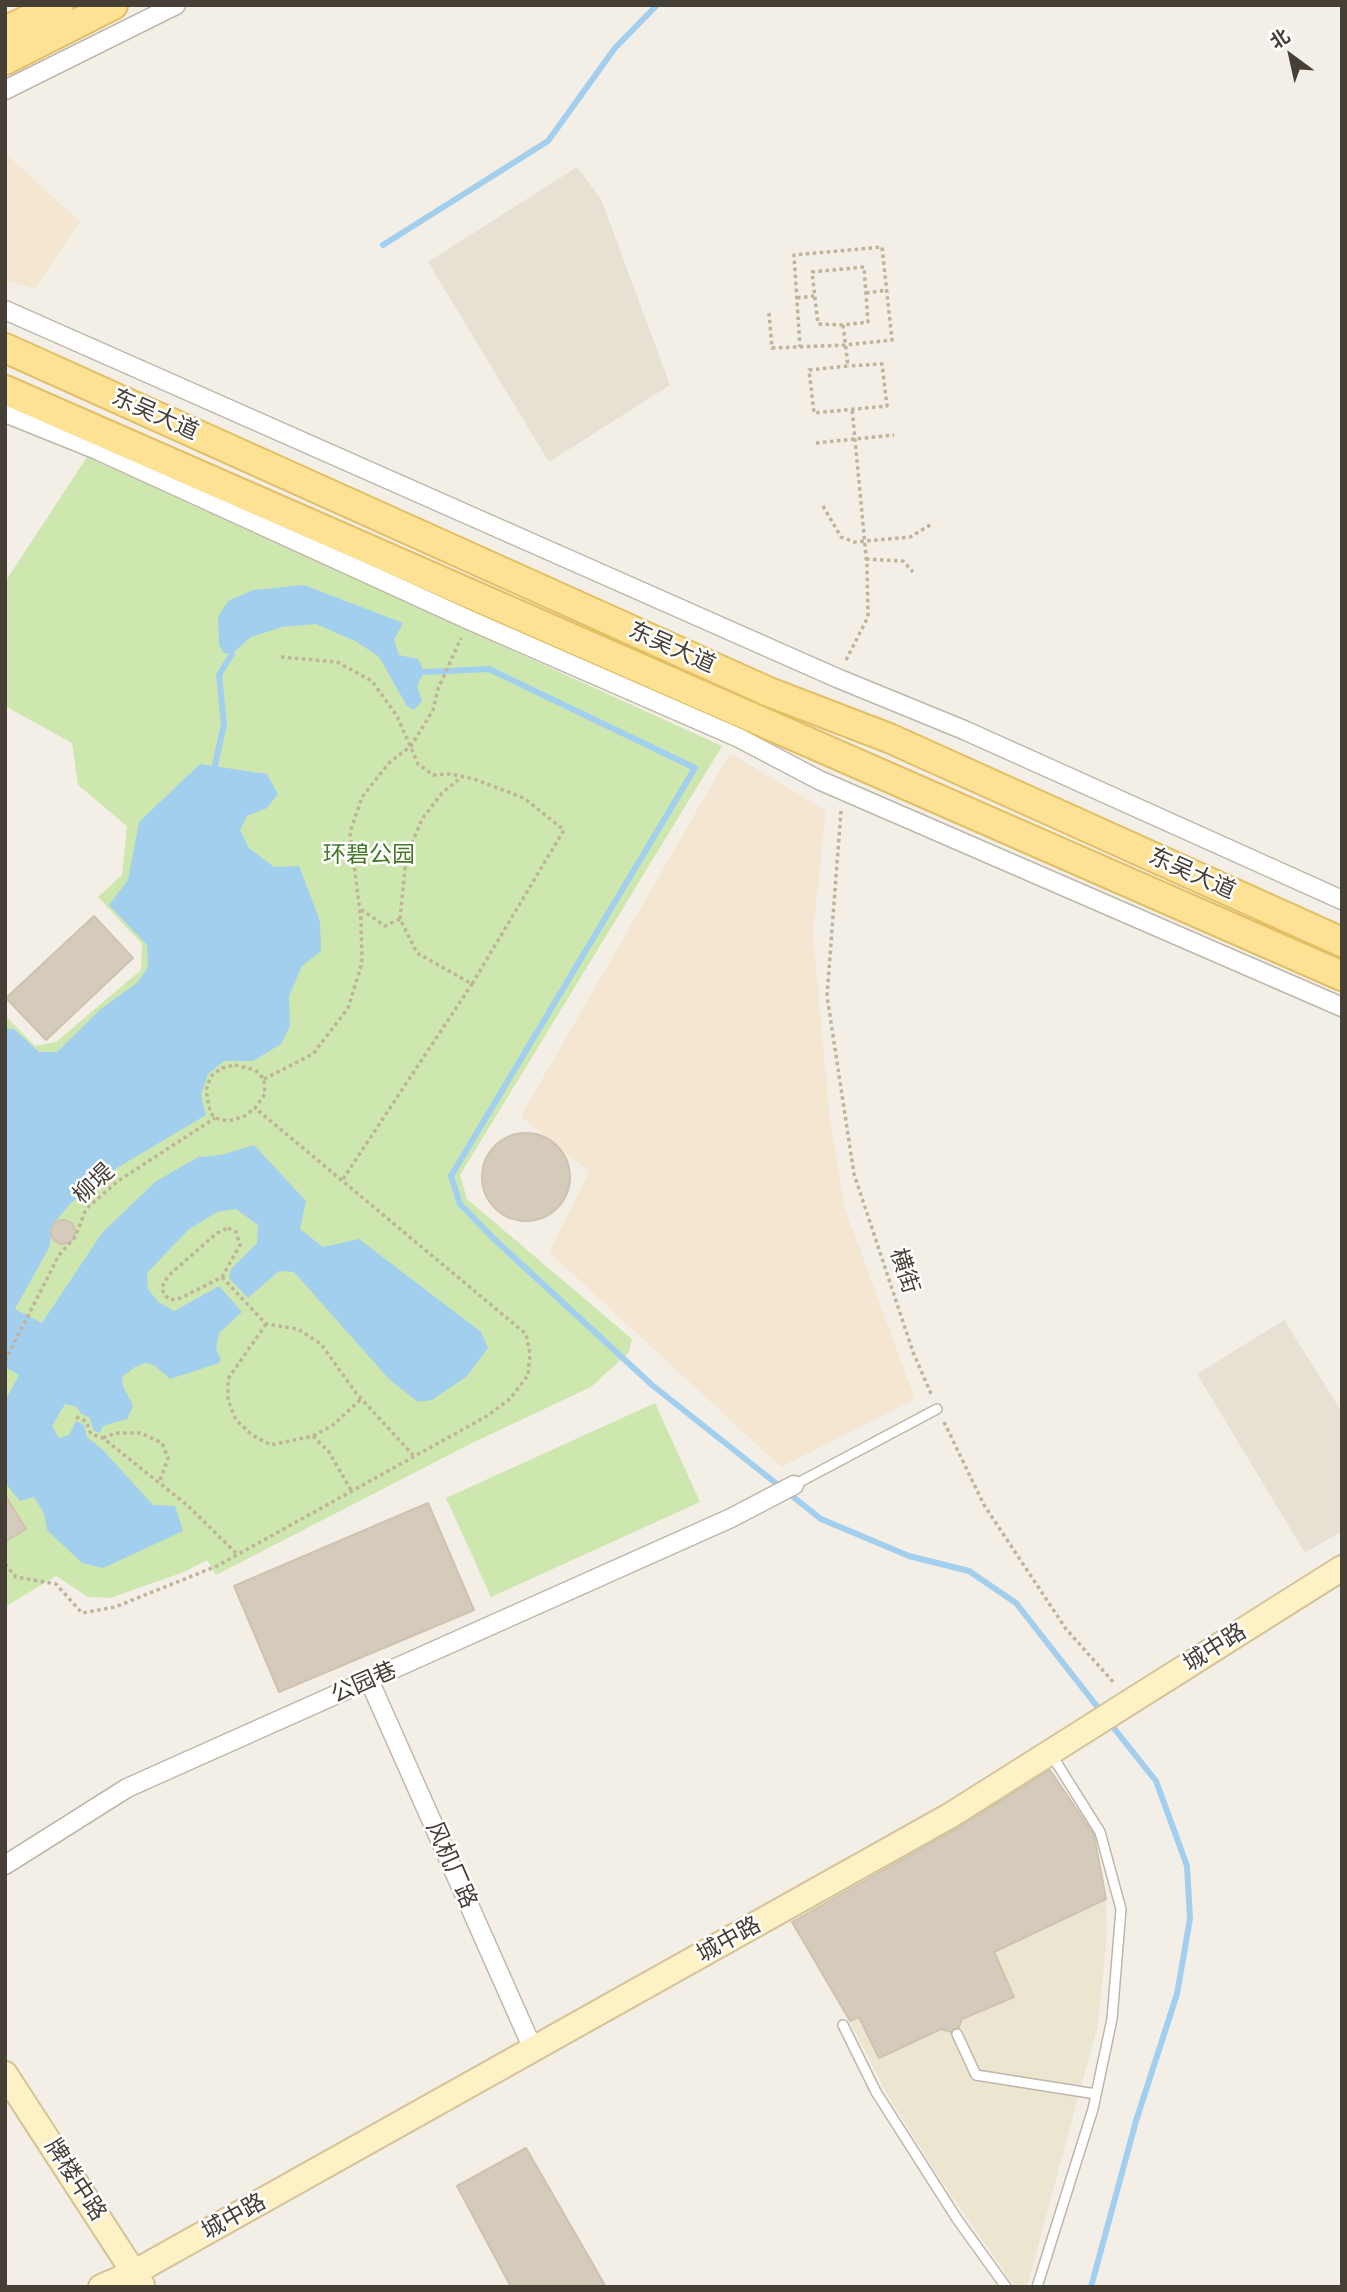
<!DOCTYPE html>
<meta charset="utf-8">
<style>
body{margin:0}
#map{position:relative;width:1347px;height:2292px;overflow:hidden;background:#f3efe6;font-family:"IBM Plex Sans","Noto Sans SC",sans-serif}
canvas{display:block}
.frame{position:absolute;inset:0;border:7px solid #463f35;pointer-events:none}
.north{position:absolute;left:1256px;top:21px;width:70px;height:70px;-webkit-text-stroke:5px #fff;paint-order:stroke;rotate:327deg;font-size:19px;font-weight:700;line-height:28px;text-align:center;color:#463f35}
.north::after{content:'';display:block;margin:auto;width:24px;height:32px;background:#463f35;clip-path:polygon(50% 0,100% 100%,50% 72%,0 100%)}
</style>
<div id="map">
<canvas width="1347" height="2292"></canvas>
<div class="frame"></div>
<div class="north">北</div>
</div>
<script>
const context = document.querySelector('canvas').getContext('2d');
context.lineJoin = 'round';
function fill(path, color) {
  context.fillStyle = color;
  context.fill(path, 'evenodd');
}
function toPath(rows) {
  const path = new Path2D();
  for (const r of rows) {
    if (r.length === 3) {
      path.moveTo(r[0] + r[2], r[1]);
      path.arc(r[0], r[1], r[2], 0, 2 * Math.PI);
      continue;
    }
    path.moveTo(r[0], r[1]);
    for (let i = 2; i < r.length; i += 2) path.lineTo(r[i], r[i + 1]);
  }
  return path;
}
function trace(path, color, width, dash) {
  context.strokeStyle = color;
  context.lineWidth = width;
  context.lineCap = dash ? 'butt' : 'round';
  context.setLineDash(dash || []);
  context.stroke(path);
}
function write(font, color, halo, rows, align = 'center') {
  context.font = font + ' "IBM Plex Sans","Noto Sans SC",sans-serif';
  context.lineWidth = 5;
  context.setLineDash([]);
  context.textBaseline = 'middle';
  context.strokeStyle = halo;
  context.fillStyle = color;
  for (const [text, x, y, turn = 0] of rows) {
    context.save();
    context.translate(x, y);
    context.rotate((+turn || 0) * Math.PI / 180);
    context.textAlign = isNaN(turn) ? turn : align;
    if (halo) context.strokeText(text, 0, 0);
    context.fillText(text, 0, 0);
    context.restore();
  }
}
fill(toPath([
 [577,167,601,199,670,385,549,462,428,262],
 [1284,1320,1342,1412,1342,1531,1305,1553,1197,1374]
]), '#e7e1d4');
fill(toPath([
 [5,153,80,222,35,289,5,280],
 [730,753,826,811,813,932,829,1111,845,1209,915,1399,781,1467,549,1252,589,1172,521,1116]
]), '#f5e6d1');
fill(toPath([
 [1106,1899,1107,1936,1098,2024,1027,2287,1015,2287,939,2178,887,2094,850,2022]
]), '#ece5d0');
fill(toPath([
 [87,457,722,746,460,1175,467,1199,632,1339,629,1352,591,1387,472,1443,216,1575,207,1560,184,1572,110,1598,88,1597,56,1576,5,1607,5,1015,35,1046,56,1042,141,970,142,944,98,897,122,875,127,826,78,785,72,743,5,706,5,582],
 [655,1403,700,1502,491,1597,446,1498]
]), '#cde7af');
fill(toPath([
 [304,585,403,623,394,640,399,655,418,659,424,672,417,686,422,701,414,710,407,706,379,657,357,642,316,624,282,627,251,637,232,654,224,653,219,645,218,617,228,601,253,590],
 [200,764,267,774,278,794,267,808,247,816,240,830,249,848,274,867,299,866,320,921,321,951,302,966,289,996,290,1026,281,1044,253,1061,224,1061,208,1074,201,1095,206,1115,117,1168,71,1203,52,1225,50,1246,15,1309,42,1323,102,1233,155,1182,198,1157,221,1155,254,1145,306,1201,300,1229,323,1247,359,1239,481,1332,488,1348,467,1376,432,1400,418,1402,389,1379,294,1272,279,1271,248,1298,229,1278,231,1269,257,1243,258,1225,236,1209,217,1212,188,1230,147,1273,148,1289,158,1302,174,1311,219,1286,242,1312,219,1333,216,1350,221,1358,219,1363,170,1379,154,1365,145,1363,135,1367,122,1377,123,1386,133,1406,127,1419,103,1426,100,1433,94,1431,89,1417,81,1414,77,1407,65,1404,52,1426,59,1438,69,1435,76,1421,84,1425,87,1437,102,1449,153,1505,175,1506,183,1531,103,1568,82,1563,47,1530,44,1513,34,1497,20,1501,5,1483,5,1401,19,1375,5,1367,5,1028,14,1029,39,1052,57,1052,101,1009,138,982,148,967,147,945,109,905,128,880,139,822]
]), '#a3cfef');
trace(toPath([
 [383,245,548,141,615,48,657,5],
 [424,672,489,669,695,768,451,1176,460,1204,493,1238,652,1385,821,1519,909,1556,969,1571,1016,1603,1103,1714],
 [215,765,224,724,219,675,232,654],
 [1091,2287,1136,2121,1177,1994,1190,1919,1187,1866,1156,1781,1109,1722]
]), '#a3cfef', 6);
const building = toPath([
 [94,916,133,958,46,1040,6,998,94,916],
 [526,1177,44],
 [63,1232,12],
 [5,1495,26,1529,5,1542,5,1495],
 [428,1503,474,1610,279,1692,234,1586,428,1503],
 [1050,1770,1094,1835,1106,1899,994,1952,1014,1997,962,2019,959,2027,951,2032,941,2029,879,2058,859,2017,850,2021,792,1922,958,1828,1050,1770],
 [526,2148,606,2287,511,2287,457,2186,526,2148]
]);
fill(building, '#d4cbbc');
trace(building, '#cfc3af', 2);
const lane = toPath([
 [794,1485,937,1409],
 [843,2025,876,2092,957,2219,1006,2287],
 [957,2034,976,2075,1096,2094],
 [1037,2287,1093,2109,1112,2019,1121,1909,1100,1832,1051,1754]
]);
const street = toPath([
 [5,90,176,5],
 [5,310,837,678,964,730,1342,900],
 [5,413,97,450,469,620,739,738,819,780,1342,1007],
 [369,1680,533,2049],
 [5,1865,127,1788,731,1518,794,1485]
]);
const secondary = toPath([
 [5,2074,142,2285],
 [101,2287,135,2272,951,1815,1342,1568]
]);
const primary = toPath([
 [5,31,59,5],
 [5,60,113,5],
 [5,348,769,692,889,738,1342,942],
 [5,390,1342,976]
]);
trace(lane, '#beb7a9', 12);
trace(street, '#beb7a9', 21);
trace(secondary, '#d3c396', 28);
trace(primary, '#e2bf65', 32);
trace(toPath([
 [866,293,887,290],
 [797,298,814,296],
 [769,313,772,348,845,345,892,340,882,247,794,255,800,347],
 [843,325,818,324,812,272,864,267,868,322,843,325,848,366,809,370,814,413,887,406,882,364,848,366],
 [816,443,894,435],
 [823,506,841,537,854,542,910,537,932,524],
 [866,559,903,561,913,572],
 [281,657,337,662,372,681,397,716,418,764,433,775,451,774,474,779,524,798,564,830,472,984,417,953,400,919,385,926,359,908],
 [846,660,868,617,867,566,852,408],
 [841,811,827,996,854,1174,913,1352,932,1396],
 [400,919,406,858,422,819,442,793,463,776],
 [235,1065,255,1070,264,1079,265,1094,255,1108,243,1117,228,1121,215,1118,210,1112,206,1090,211,1076,222,1068,235,1065],
 [264,1079,313,1054,348,1008,362,963,361,920,350,832,362,797,389,763,411,746,433,710,438,689,461,638],
 [343,1179,472,984],
 [228,1228,236,1232,240,1245,222,1277,181,1298,171,1300,164,1295,162,1287,168,1276,217,1233,228,1228],
 [222,1277,266,1324,298,1329,321,1344,356,1393,413,1455],
 [266,1324,228,1379,228,1400,236,1420,252,1435,271,1445,313,1436,333,1425,361,1399],
 [5,1361,59,1255,75,1237,86,1209,118,1181,215,1118],
 [76,1417,86,1421,91,1434,103,1438,187,1505,237,1554],
 [944,1422,984,1505,1066,1629,1115,1684],
 [313,1436,329,1452,351,1490],
 [103,1438,116,1433,141,1433,162,1443,168,1458,159,1483],
 [5,1564,16,1577,56,1584,82,1613,115,1607,217,1566,487,1416,510,1399,528,1375,530,1353,526,1334,255,1108]
]), '#c0b39a', 3.5, [3.5, 3.5]);
trace(lane, '#fff', 9);
trace(street, '#fff', 18);
trace(secondary, '#fef1c5', 24);
trace(primary, '#fde195', 28);
write('23px', '#463f35', '#fff', [
 ["东吴大道",155,415,24],
 ["东吴大道",672,648,24],
 ["东吴大道",1192,874,24],
 ["柳堤",94,1184,-43],
 ["横街",904,1271,72],
 ["城中路",1215,1648,-32],
 ["公园巷",364,1683,-24],
 ["风机厂路",451,1865,66],
 ["城中路",729,1940,-29],
 ["牌楼中路",75,2180,57],
 ["城中路",234,2217,-29]
]);
write('23px', '#457729', '#fff', [
 ["环碧公园",369,855]
]);
</script>
